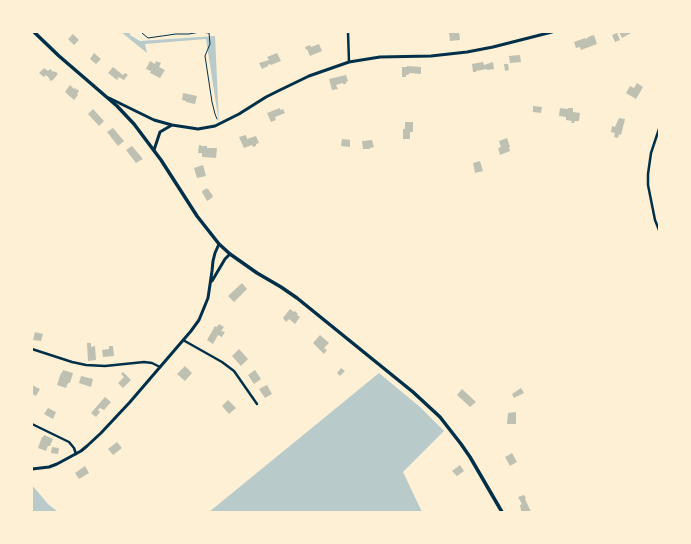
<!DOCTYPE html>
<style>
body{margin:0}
#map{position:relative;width:691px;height:544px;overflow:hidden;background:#fdf0d5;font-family:Arial,sans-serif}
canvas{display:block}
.frame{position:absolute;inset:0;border:33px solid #fdf0d5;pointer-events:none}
</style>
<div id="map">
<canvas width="691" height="544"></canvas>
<div class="frame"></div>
</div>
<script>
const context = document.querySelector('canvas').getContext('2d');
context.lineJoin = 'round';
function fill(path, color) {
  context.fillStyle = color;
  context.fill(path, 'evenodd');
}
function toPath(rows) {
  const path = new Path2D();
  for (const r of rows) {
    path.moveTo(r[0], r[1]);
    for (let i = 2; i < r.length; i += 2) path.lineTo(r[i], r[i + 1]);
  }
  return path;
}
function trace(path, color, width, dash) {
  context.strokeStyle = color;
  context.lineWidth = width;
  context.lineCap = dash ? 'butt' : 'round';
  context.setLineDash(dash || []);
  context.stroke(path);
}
fill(toPath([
 [121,32,130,32,130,35,140,41,215,36,219,123,206,39,145,44,147,53],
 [379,373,420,407,444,431,403,472,422,512,209,512],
 [32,485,48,504,58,512,32,512]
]), '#b9caca');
fill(toPath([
 [449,32,459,32,460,40,450,41],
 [619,32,633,32,622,38],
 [617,33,620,40,615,42,612,35],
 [73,34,79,40,74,45,68,39],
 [594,35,597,44,581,50,580,47,576,48,574,42,585,38,585,39,588,38,588,37],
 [319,44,322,51,310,56,307,49,306,50,305,47,310,45,311,47],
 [94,53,101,59,96,64,90,59],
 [277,53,281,61,271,65,270,64,268,65,268,66,262,69,259,63,269,60,267,57],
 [520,55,521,62,510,63,509,56],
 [150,61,155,64,156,61,161,63,159,67,165,70,160,78,150,73,151,71,146,69],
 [483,62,484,65,493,62,494,69,487,70,487,69,476,71,476,72,473,72,472,64],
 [504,64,508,64,509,70,505,71],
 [407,66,421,67,421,74,410,73,408,75,406,75,406,77,402,77,402,67,407,67],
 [113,67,123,75,125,73,128,75,124,80,119,77,117,80,108,73],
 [44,68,48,71,50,69,53,72,54,71,55,72,56,72,58,74,52,81,51,80,50,81,49,80,50,79,46,75,44,77,39,73],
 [346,75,348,81,346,82,346,84,343,84,343,83,336,85,338,89,332,90,329,79],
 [637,83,643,87,636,99,626,93,630,86,634,88],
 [70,85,74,89,75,88,77,90,77,89,79,91,77,94,78,95,74,100,65,92],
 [183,93,197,96,195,104,186,102,186,101,182,100],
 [533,106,542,107,541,113,533,112],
 [280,108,280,110,283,109,285,113,275,117,276,120,271,122,267,113],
 [560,108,568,109,568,108,573,108,573,112,580,113,579,121,575,121,574,123,571,123,572,121,566,120,566,117,559,116],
 [93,109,104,121,99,126,88,114],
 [619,118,625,119,621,135,619,134,618,138,614,137,615,133,611,132,612,126,615,127],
 [405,122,413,122,413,132,410,132,410,139,403,139,403,129,405,129],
 [113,128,124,141,118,146,107,132],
 [246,135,247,139,256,136,259,143,256,144,256,146,253,147,252,145,244,148,239,137],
 [507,138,510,147,509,147,510,151,500,155,498,148,501,147,499,141],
 [342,139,350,140,350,147,341,146],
 [372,140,374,147,370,148,370,149,363,149,362,141],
 [199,145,201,145,201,146,207,146,207,148,217,148,216,158,202,157,202,153,198,153],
 [132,146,143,159,136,163,126,150],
 [480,161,483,171,475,173,473,163],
 [203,165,206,176,197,178,194,168],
 [207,188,207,189,208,189,213,196,212,197,212,198,207,201,202,192,202,191],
 [242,283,247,289,234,302,228,296],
 [290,309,294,312,295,311,298,314,297,315,300,317,295,324,289,319,286,322,283,318],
 [219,324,224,327,221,331,225,332,222,337,218,335,213,344,207,340,215,326,217,327],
 [35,332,43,334,41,341,33,340],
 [320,335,329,343,324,348,327,350,324,354,313,343],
 [87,343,91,343,91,347,95,346,96,360,88,361],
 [109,346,113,346,114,356,103,357,102,350,109,349],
 [239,349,248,359,241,366,232,356],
 [185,366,192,373,185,381,177,374],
 [341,368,345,371,340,376,337,373],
 [63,370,73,373,70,383,68,383,66,388,57,385,61,373,62,373],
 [255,370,261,379,254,384,248,375],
 [123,372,131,380,123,388,118,383,124,377,121,374],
 [81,376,93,379,91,387,79,383],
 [32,385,40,389,36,396,32,394],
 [267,385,272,394,265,398,259,389],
 [521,388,524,393,514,398,512,394],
 [462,389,476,402,470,407,457,395],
 [105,397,111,402,104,410,100,408,98,410,100,412,96,417,91,413],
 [228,400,236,408,229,414,222,406],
 [48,408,56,412,53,419,44,414],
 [516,412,516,424,507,424,508,413],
 [44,435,53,439,50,446,48,446,46,451,38,448,42,437,43,437],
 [117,442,122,448,113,455,108,449],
 [52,447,59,448,58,454,51,453],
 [512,453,517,462,510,466,505,457],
 [460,465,464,471,457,476,452,471],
 [85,466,89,473,79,479,75,473],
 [524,495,526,498,525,499,531,512,521,512,521,510,520,505,522,504,518,497]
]), '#bec0b2');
trace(toPath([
 [141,32,142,33,148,38,176,34,189,34,200,32,209,33,210,44,205,56,212,102,215,114,217,119]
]), '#003049', 1);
trace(toPath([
 [348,32,349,62],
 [659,129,651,153,648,174,648,185,655,220,659,230],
 [183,340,222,362,234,371,257,404],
 [32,349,72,362,86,365,105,366,144,362,152,363,160,367],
 [32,424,69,442,74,448,76,454]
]), '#003049', 2.5);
trace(toPath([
 [109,98,154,120,172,125],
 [154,150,160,132,172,125,198,129,215,126,239,114,266,97,278,91,309,76,349,62,380,57,431,56,467,52,493,47,552,32],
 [212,281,225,259,230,254],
 [32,469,49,467,57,464,81,451,87,446,101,433,130,402,191,331,199,320,208,298,212,271,213,261,215,253,219,244]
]), '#003049', 3);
trace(toPath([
 [34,32,59,56,117,106,134,124,161,160,197,216,219,244,230,254,257,273,281,287,297,298,413,392,440,417,461,444,470,457,502,512]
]), '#003049', 3.5);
</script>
